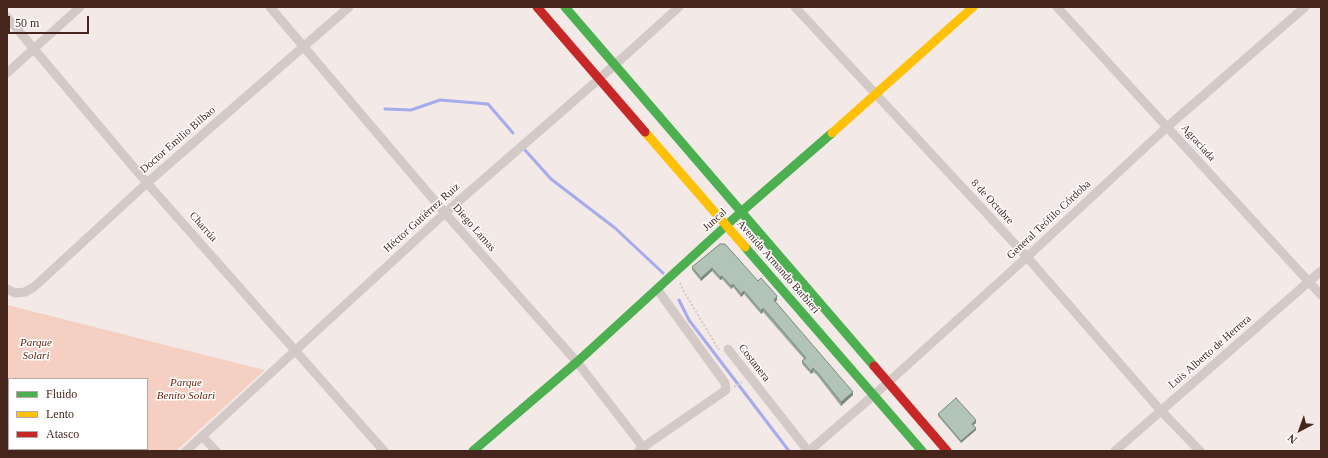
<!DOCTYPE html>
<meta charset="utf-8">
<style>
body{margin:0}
#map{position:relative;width:1328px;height:458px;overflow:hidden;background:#f3e9e6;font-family:"Times New Roman",serif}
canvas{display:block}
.frame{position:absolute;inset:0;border:8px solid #46261c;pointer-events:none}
.legend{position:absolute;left:8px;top:378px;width:140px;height:72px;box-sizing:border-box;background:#fff;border:1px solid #b5a8a4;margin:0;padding:5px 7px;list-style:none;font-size:12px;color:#46261c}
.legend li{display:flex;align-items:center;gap:8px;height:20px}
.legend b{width:20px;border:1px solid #b5a8a4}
.north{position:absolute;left:1280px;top:410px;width:40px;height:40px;-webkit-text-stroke:3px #fff;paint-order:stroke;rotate:221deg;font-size:11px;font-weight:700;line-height:16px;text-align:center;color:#46261c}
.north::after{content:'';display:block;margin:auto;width:14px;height:18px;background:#46261c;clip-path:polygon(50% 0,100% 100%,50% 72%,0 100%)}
.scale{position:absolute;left:8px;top:16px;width:81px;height:18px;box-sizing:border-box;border:2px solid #46261c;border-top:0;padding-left:5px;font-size:12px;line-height:14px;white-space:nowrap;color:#46261c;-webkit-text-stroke:3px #fff;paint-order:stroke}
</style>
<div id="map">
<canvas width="1328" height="458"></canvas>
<div class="frame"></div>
<ul class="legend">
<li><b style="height:5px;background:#4caf50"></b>Fluido</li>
<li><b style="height:5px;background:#ffc107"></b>Lento</li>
<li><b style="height:5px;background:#c62828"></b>Atasco</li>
</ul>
<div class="north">N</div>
<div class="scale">50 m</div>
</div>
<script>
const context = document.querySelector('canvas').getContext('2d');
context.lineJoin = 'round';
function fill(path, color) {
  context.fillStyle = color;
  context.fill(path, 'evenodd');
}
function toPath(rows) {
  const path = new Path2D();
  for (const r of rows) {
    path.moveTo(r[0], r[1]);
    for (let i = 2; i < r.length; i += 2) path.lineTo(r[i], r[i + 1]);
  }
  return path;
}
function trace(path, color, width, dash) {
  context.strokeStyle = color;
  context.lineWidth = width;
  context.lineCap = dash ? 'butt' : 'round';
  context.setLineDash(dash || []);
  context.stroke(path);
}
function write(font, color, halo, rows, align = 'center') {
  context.font = font + ' "Times New Roman",serif';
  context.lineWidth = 3;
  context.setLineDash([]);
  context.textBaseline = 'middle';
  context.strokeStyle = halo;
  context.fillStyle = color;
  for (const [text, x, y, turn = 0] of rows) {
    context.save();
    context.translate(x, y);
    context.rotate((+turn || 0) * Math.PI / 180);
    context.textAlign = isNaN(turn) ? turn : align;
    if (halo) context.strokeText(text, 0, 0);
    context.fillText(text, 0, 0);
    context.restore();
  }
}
fill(toPath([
 [7,305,265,370,176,451,7,451],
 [9,379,147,379,147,449,9,449]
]), '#f6cfc3');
trace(toPath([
 [385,109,411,110,440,100,488,104,513,133],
 [525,150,551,179,615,228,663,273],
 [679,300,689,320,789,451]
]), '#a6abec', 3);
trace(toPath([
 [680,283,683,290,719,350],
 [734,387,742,382]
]), '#d1cac9', 2, [2, 2]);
trace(toPath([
 [270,7,445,213,577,362,643,447],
 [795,7,1027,257,1161,411,1200,451],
 [1057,7,1321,295],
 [7,17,147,183,384,451],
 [7,73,80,7],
 [7,289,15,293,25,292,34,287,147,183,349,7],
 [728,349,808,451],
 [202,436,216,451],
 [639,450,726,390,725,383,657,289],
 [186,451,445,213,599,79,679,7],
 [809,451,874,395,1027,257,1167,127,1305,7],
 [1115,451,1321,271]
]), '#d3cac8', 9);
trace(toPath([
 [565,7,874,366],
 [745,247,922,451],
 [473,451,577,362,741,212,832,133]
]), '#4caf50', 9);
trace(toPath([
 [645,132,745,247],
 [832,133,973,7]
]), '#ffc107', 9);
trace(toPath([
 [537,7,645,132],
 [874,366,947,451]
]), '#c62828', 9);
fill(toPath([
 [720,244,777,300,775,301,853,395,841,406,817,375,813,372,811,374,802,364,802,361,804,359,763,312,761,314,744,294,741,297,733,287,731,289,722,279,720,280,712,271,701,281,692,270,692,267],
 [938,414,976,423,973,425,976,430,961,443,938,416]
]), '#99a99d');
fill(toPath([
 [712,268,712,271,701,281,701,278],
 [722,276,722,279,720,280,720,277],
 [733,284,733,287,731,289,731,286],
 [744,291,744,294,741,297,741,294],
 [777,296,777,300,774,303,774,300],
 [763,308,763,312,761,314,761,311],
 [813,368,813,372,811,374,811,371],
 [853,392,853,395,841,406,841,402],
 [976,420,976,423,972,426,972,424],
 [976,428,976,430,961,443,961,441]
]), '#7d897f');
const building = toPath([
 [720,244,725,244,758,281,761,278,777,296,774,300,853,392,841,402,817,372,813,368,811,371,802,361,806,358,763,308,761,311,744,291,741,294,733,284,731,286,722,276,720,277,712,268,701,278,692,267,720,244],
 [956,398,976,420,972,424,976,428,961,441,938,414,956,398]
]);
fill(building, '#b2c4b6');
trace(building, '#7d897f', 1);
write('11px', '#46261c', '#fff', [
 ["Doctor Emilio Bilbao",178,140,-41],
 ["Agraciada",1198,143,48],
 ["8 de Octubre",992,202,47],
 ["Héctor Gutiérrez Ruiz",422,218,-42],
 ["Juncal",715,220,-42],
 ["General Teófilo Córdoba",1049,220,-43],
 ["Charrúa",203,227,48],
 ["Diego Lamas",474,228,49],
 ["Avenida Armando Barbieri",778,267,49],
 ["Luis Alberto de Herrera",1210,352,-41],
 ["Costanera",754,363,52]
]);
write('italic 11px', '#621f0a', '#fff', [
 ["Parque",36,343],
 ["Solari",36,356],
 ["Parque",186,383],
 ["Benito Solari",186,396]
]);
</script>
